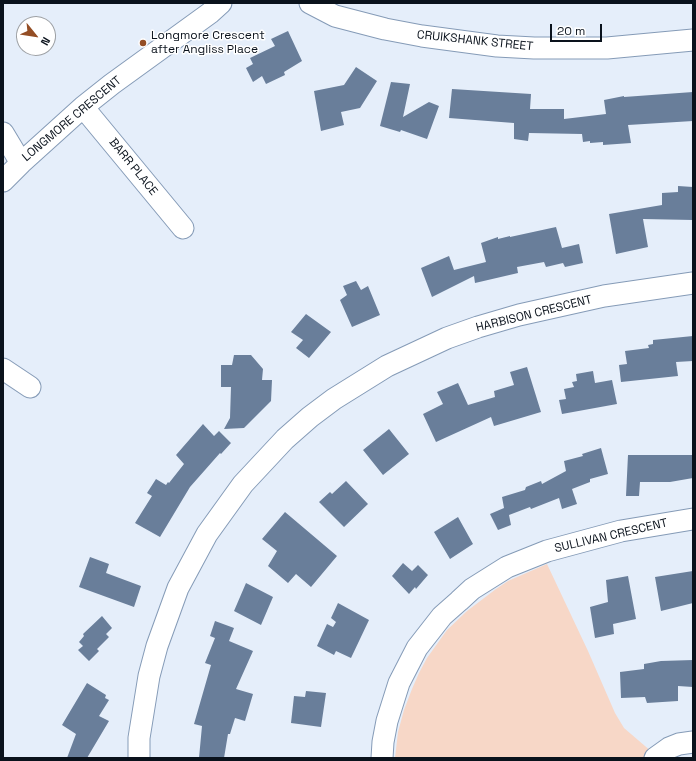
<!DOCTYPE html>
<style>
body{margin:0}
#map{position:relative;width:696px;height:761px;overflow:hidden;background:#e5eefa;font-family:"Space Grotesk",sans-serif}
canvas{display:block}
.frame{position:absolute;inset:0;border:4px solid #0a121c;pointer-events:none}
.north{position:absolute;left:16px;top:16px;width:40px;height:40px;box-sizing:border-box;background:#fff;border:1px solid #9da0a4;border-radius:50%;rotate:120deg;font-size:11px;font-weight:700;line-height:16px;text-align:center;color:#0a121c}
.north::after{content:'';display:block;margin:auto;width:14px;height:18px;background:#944e25;clip-path:polygon(50% 0,100% 100%,50% 72%,0 100%)}
.scale{position:absolute;left:550px;top:24px;width:52px;height:18px;box-sizing:border-box;border:2px solid #0a121c;border-top:0;padding-left:5px;font-size:12px;line-height:14px;white-space:nowrap;color:#0a121c;-webkit-text-stroke:3px #fff;paint-order:stroke}
</style>
<div id="map">
<canvas width="696" height="761"></canvas>
<div class="frame"></div>
<div class="north">N</div>
<div class="scale">20 m</div>
</div>
<script>
const context = document.querySelector('canvas').getContext('2d');
context.lineJoin = 'round';
function fill(path, color) {
  context.fillStyle = color;
  context.fill(path, 'evenodd');
}
function toPath(rows) {
  const path = new Path2D();
  for (const r of rows) {
    path.moveTo(r[0], r[1]);
    for (let i = 2; i < r.length; i += 2) path.lineTo(r[i], r[i + 1]);
  }
  return path;
}
function trace(path, color, width, dash) {
  context.strokeStyle = color;
  context.lineWidth = width;
  context.lineCap = dash ? 'butt' : 'round';
  context.setLineDash(dash || []);
  context.stroke(path);
}
function write(font, color, halo, rows, align = 'center') {
  context.font = font + ' "Space Grotesk",sans-serif';
  context.lineWidth = 3;
  context.setLineDash([]);
  context.textBaseline = 'middle';
  context.strokeStyle = halo;
  context.fillStyle = color;
  for (const [text, x, y, turn = 0] of rows) {
    context.save();
    context.translate(x, y);
    context.rotate((+turn || 0) * Math.PI / 180);
    context.textAlign = isNaN(turn) ? turn : align;
    if (halo) context.strokeText(text, 0, 0);
    context.fillText(text, 0, 0);
    context.restore();
  }
}
fill(toPath([
 [547,564,588,651,615,713,624,728,652,752,647,758,395,758,398,732,404,710,412,689,419,673,427,658,447,630,467,611,496,589,508,581]
]), '#f7d7c7');
fill(toPath([
 [288,31,302,61,284,72,285,75,266,84,262,76,253,82,246,68,253,64,250,58,275,46,271,39],
 [356,67,377,81,360,108,341,112,344,125,321,131,314,91,344,85],
 [391,82,410,84,403,117,429,102,439,106,427,139,401,130,400,132,380,126],
 [452,89,531,94,530,109,564,109,564,119,606,114,604,100,624,96,624,97,693,92,693,121,628,125,631,143,603,145,603,142,590,143,590,141,583,142,582,134,529,133,528,141,514,139,514,123,449,118],
 [678,186,693,187,693,220,643,219,648,247,616,254,609,214,662,205,662,193,678,192],
 [556,227,562,248,579,244,583,263,565,267,563,263,546,267,544,262,517,267,518,273,475,283,474,276,432,297,421,268,449,256,454,270,486,262,481,243,498,237,498,239,510,236,510,237],
 [356,281,361,290,368,286,380,315,352,327,340,300,347,295,343,286],
 [306,314,331,332,309,358,296,348,303,340,291,332],
 [693,336,693,361,676,362,678,376,621,382,619,365,627,364,625,351,649,348,648,345,653,344,653,340],
 [234,355,251,355,263,369,262,380,272,380,271,401,244,428,224,429,230,418,231,387,221,387,221,365,232,365],
 [527,367,541,412,494,426,491,417,436,442,423,414,443,404,437,392,458,383,468,405,495,397,494,391,514,385,510,372],
 [593,371,595,383,612,380,617,404,562,414,559,400,566,399,564,389,574,387,572,382,577,381,576,374],
 [203,424,214,436,219,431,231,443,221,454,220,453,190,487,160,537,135,523,152,496,147,493,156,479,166,485,168,482,169,483,184,464,176,455],
 [389,429,409,454,383,475,363,450],
 [601,448,608,474,590,479,590,482,572,489,577,504,562,509,559,498,531,509,530,507,509,515,511,525,498,530,490,514,504,508,502,497,525,490,526,487,541,481,542,484,566,471,564,461,583,456,582,454],
 [628,455,693,455,693,478,670,482,640,482,639,496,626,496],
 [346,481,368,504,344,527,319,502,330,492,332,494],
 [285,512,337,556,311,587,296,574,288,583,268,566,277,551,262,539],
 [458,517,473,544,450,559,434,532],
 [90,557,109,564,106,573,141,586,134,607,79,587],
 [403,563,412,571,418,565,428,575,416,589,415,587,409,594,392,576],
 [693,571,693,603,661,611,655,577],
 [628,576,636,619,613,624,614,634,595,638,590,607,608,602,606,580],
 [246,583,273,597,261,625,234,611],
 [338,603,369,620,351,658,336,651,334,655,317,646,327,624,333,627,336,622,331,618],
 [102,616,112,628,106,634,109,637,97,649,99,651,89,661,78,650,83,646,79,642,84,636,83,634],
 [215,621,234,628,229,641,253,651,236,689,253,694,245,721,235,718,230,734,228,734,224,758,199,758,202,726,194,724,211,665,205,663,215,638,210,636],
 [693,660,693,687,678,686,678,701,647,703,645,697,621,698,620,672,644,669,644,664,661,661],
 [87,683,106,695,105,698,109,700,99,716,109,721,87,758,67,758,76,734,62,725],
 [306,691,326,693,321,727,291,723,294,696,305,697]
]), '#697e9a');
const minor = toPath([
 [310,3,335,16,385,29,422,36,497,46,534,48,607,48,693,40],
 [83,107,183,228],
 [3,133,21,163],
 [3,181,21,163,83,107,112,84,210,13,221,3],
 [3,369,30,387],
 [139,758,139,738,149,676,157,646,178,588,207,534,243,484,285,439,310,417,334,399,387,366,447,338,478,327,519,315,604,296,693,283],
 [382,758,383,742,387,721,399,683,417,648,442,616,459,601,472,589,507,567,547,551,621,531,693,519],
 [655,758,669,748,679,744,693,742]
]);
trace(minor, '#859bb7', 23);
trace(minor, '#fff', 21);
for (const [x, y, r, color] of [
 [143,43,4,"#944e25"]
]) {
  const dot = new Path2D();
  dot.arc(x, y, r, 0, 2 * Math.PI);
  context.fillStyle = color;
  context.fill(dot);
  trace(dot, '#fff', 1.5);
}
write('12px', '#0a121c', '#fff', [
 ["Longmore Crescent",151,36],
 ["after Angliss Place",151,50]
], 'left');
write('12px', '#0a121c', '#fff', [
 ["CRUIKSHANK STREET",475,41,6],
 ["LONGMORE CRESCENT",72,119,-40],
 ["BARR PLACE",133,167,51],
 ["HARBISON CRESCENT",534,314,-14],
 ["SULLIVAN CRESCENT",611,536,-13]
]);
</script>
